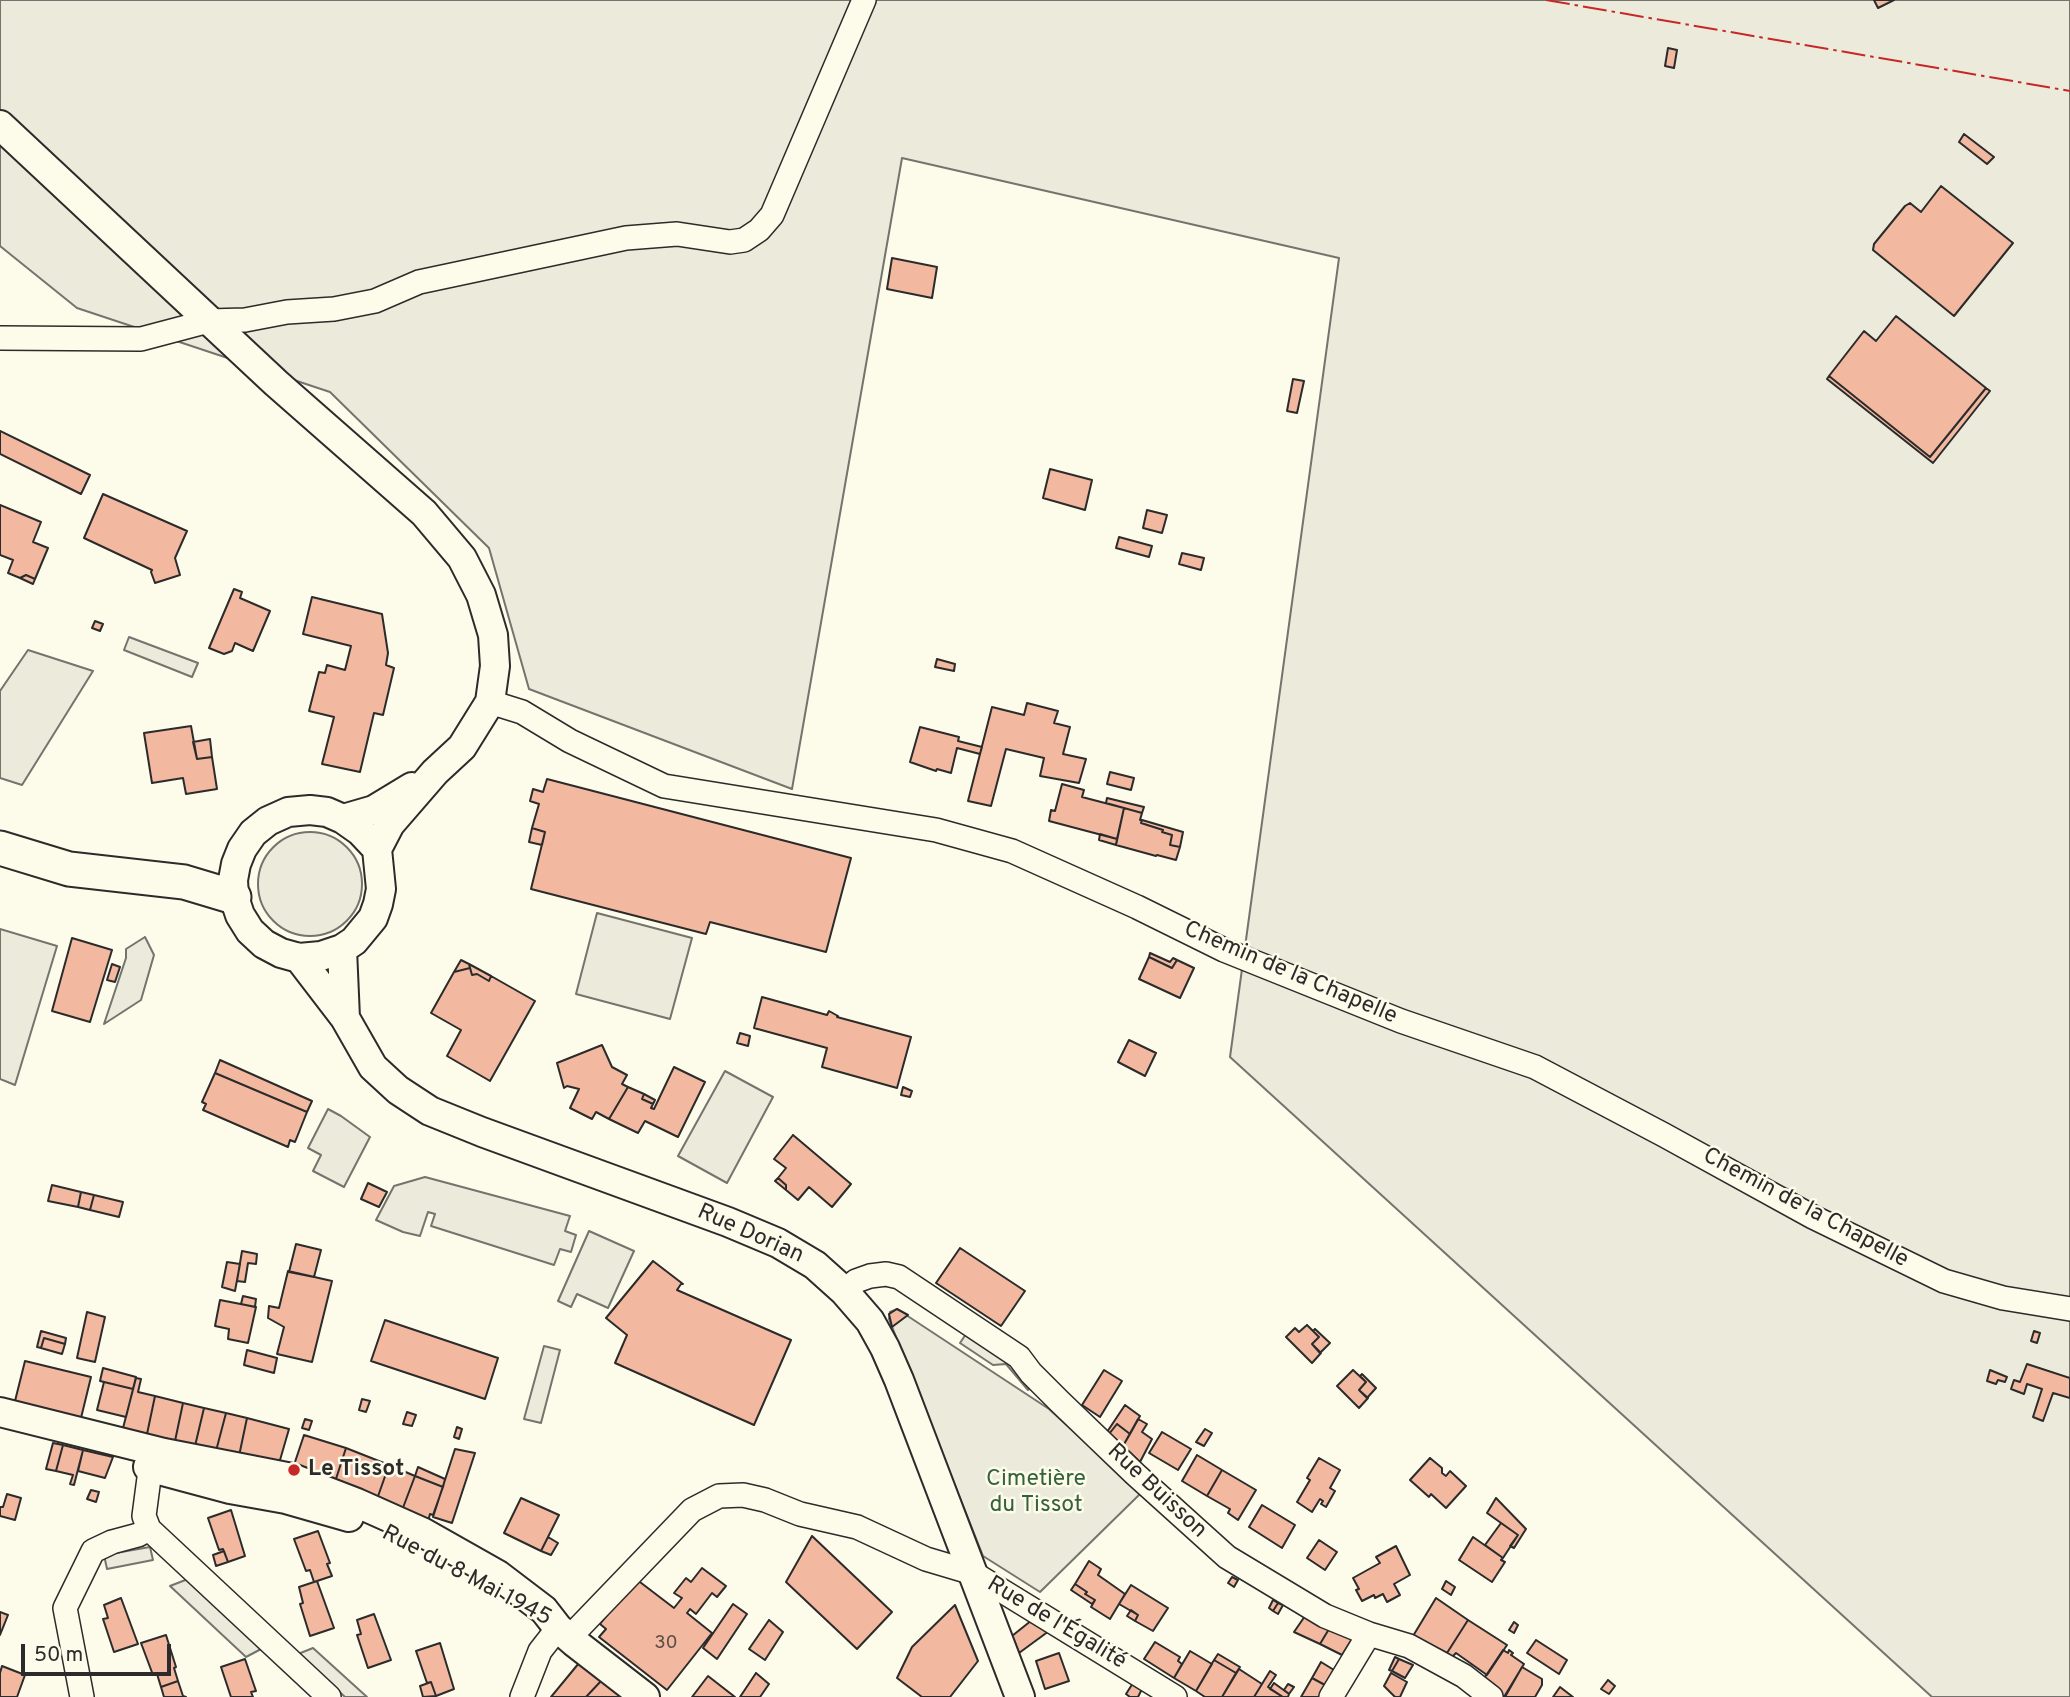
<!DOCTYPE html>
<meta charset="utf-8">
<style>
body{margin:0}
#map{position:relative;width:2070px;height:1697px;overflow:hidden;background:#fdfbea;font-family:Overpass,sans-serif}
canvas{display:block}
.scale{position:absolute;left:21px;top:1644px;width:150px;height:32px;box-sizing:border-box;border:4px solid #2b2b2b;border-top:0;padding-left:9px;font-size:21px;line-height:24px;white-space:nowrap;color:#2b2b2b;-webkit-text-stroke:5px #fdfbea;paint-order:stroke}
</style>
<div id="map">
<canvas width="2070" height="1697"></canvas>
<div class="scale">50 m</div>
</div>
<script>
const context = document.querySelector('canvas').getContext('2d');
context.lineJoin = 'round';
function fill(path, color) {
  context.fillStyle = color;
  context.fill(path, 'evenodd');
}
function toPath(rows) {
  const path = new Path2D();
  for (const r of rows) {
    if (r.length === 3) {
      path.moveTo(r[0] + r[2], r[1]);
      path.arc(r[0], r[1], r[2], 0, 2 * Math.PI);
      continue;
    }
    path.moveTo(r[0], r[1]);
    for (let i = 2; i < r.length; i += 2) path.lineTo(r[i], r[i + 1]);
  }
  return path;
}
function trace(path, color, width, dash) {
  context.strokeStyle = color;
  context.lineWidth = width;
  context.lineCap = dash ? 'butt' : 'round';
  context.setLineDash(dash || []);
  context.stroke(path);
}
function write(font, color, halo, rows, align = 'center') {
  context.font = font + ' Overpass,sans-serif';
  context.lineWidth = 5;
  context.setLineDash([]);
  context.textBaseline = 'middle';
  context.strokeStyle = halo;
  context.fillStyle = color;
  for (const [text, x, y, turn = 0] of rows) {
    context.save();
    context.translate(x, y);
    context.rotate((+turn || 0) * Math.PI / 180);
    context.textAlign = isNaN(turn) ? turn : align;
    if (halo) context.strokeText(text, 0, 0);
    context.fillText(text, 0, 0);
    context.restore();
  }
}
const green = toPath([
 [0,0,2070,0,2070,1697,1932,1697,1230,1057,1339,258,902,158,792,789,529,689,489,548,330,392,77,308,0,246,0,0],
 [310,884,52],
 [897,1309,1049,1409,1141,1493,1040,1592,983,1556,889,1319,890,1312,897,1309]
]);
fill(green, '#ecebdb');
trace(green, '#74746e', 2);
const parking = toPath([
 [129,637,198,663,192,677,124,650,129,637],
 [28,650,93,671,22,785,0,778,0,691,28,650],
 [597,913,692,938,670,1019,576,994,597,913],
 [0,929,57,946,15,1085,0,1079,0,929],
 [145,937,154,955,141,1000,104,1024,126,958,126,949,145,937],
 [725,1071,773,1097,727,1183,678,1156,725,1071],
 [328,1109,341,1116,370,1137,344,1187,313,1171,321,1155,308,1148,328,1109],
 [425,1177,570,1216,565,1231,576,1235,571,1252,560,1249,554,1265,431,1226,435,1214,428,1212,420,1236,403,1232,376,1220,394,1186,425,1177],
 [589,1231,634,1251,608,1308,577,1294,571,1307,558,1301,589,1231],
 [968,1331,1013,1361,1034,1386,1028,1390,1006,1364,993,1365,960,1343,968,1331],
 [544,1346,560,1350,541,1423,524,1419,544,1346],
 [150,1547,153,1560,107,1569,104,1555,150,1547],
 [188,1579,263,1648,246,1657,170,1586,188,1579],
 [313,1648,367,1697,345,1697,298,1654,313,1648]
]);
fill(parking, '#eceadb');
trace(parking, '#74746e', 2);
const building = toPath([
 [1874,0,1894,0,1878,8,1874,0],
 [1668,48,1677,50,1674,68,1665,66,1668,48],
 [1964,134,1994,157,1987,164,1959,142,1964,134],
 [1941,186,2013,243,1954,316,1873,250,1874,244,1905,206,1910,203,1921,212,1941,186],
 [892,258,937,267,932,298,887,289,892,258],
 [1896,316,1986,388,1930,457,1829,376,1864,331,1876,341,1896,316],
 [1829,376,1930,457,1986,388,1990,391,1933,463,1827,379,1829,376],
 [1293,379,1304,381,1297,413,1287,411,1293,379],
 [0,431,90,475,81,494,0,454,0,431],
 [1050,469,1092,480,1085,510,1043,498,1050,469],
 [103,494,187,531,175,558,180,575,155,583,151,572,152,570,84,538,103,494],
 [0,505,41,522,33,542,48,548,35,579,26,575,20,578,8,573,13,560,0,555,0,505],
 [1147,510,1167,515,1162,533,1143,528,1147,510],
 [1119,537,1152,546,1149,557,1116,548,1119,537],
 [1182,553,1204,558,1201,570,1179,564,1182,553],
 [26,575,35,579,33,584,20,578,26,575],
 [234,589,242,592,240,598,270,611,253,651,235,643,232,651,224,654,209,648,234,589],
 [312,597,382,614,388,653,386,665,394,668,383,715,374,713,360,772,322,764,334,717,309,711,319,672,325,673,327,665,345,670,351,646,303,634,312,597],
 [95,621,103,624,100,631,92,628,95,621],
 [937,659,955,664,954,671,935,667,937,659],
 [1027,703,1058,711,1054,723,1070,727,1063,754,1086,759,1079,783,1040,776,1044,758,1006,749,991,806,968,801,992,707,1024,715,1027,703],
 [191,726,197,759,212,757,217,789,186,794,183,778,152,783,144,733,191,726],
 [920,727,959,737,958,741,982,747,980,754,957,748,951,773,937,769,936,771,910,762,920,727],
 [210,739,212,757,197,759,193,742,210,739],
 [1110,772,1134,778,1131,790,1107,784,1110,772],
 [547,779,851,858,826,952,710,922,706,934,531,889,545,832,532,828,539,804,530,801,533,789,543,792,547,779],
 [1062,784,1084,790,1082,797,1124,808,1117,839,1049,821,1051,810,1055,811,1062,784],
 [1107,798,1144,807,1142,813,1106,803,1107,798],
 [1124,808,1142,813,1140,820,1142,820,1141,823,1163,830,1162,832,1172,835,1170,845,1180,847,1176,860,1157,855,1156,856,1116,845,1124,808],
 [1142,820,1183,832,1180,847,1170,845,1172,835,1162,832,1163,830,1141,823,1142,820],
 [532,828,545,832,542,845,529,842,532,828],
 [1100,834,1117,839,1116,845,1099,840,1100,834],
 [72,938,112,950,90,1022,52,1011,72,938],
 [1150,953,1170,962,1173,958,1177,960,1172,968,1149,957,1150,953],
 [1149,957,1172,968,1177,960,1194,968,1180,998,1139,979,1149,957],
 [461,960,469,964,470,968,454,972,461,960],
 [112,964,120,967,115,982,107,980,112,964],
 [469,964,491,976,489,981,477,974,472,975,469,964],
 [470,968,472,975,477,974,489,981,491,976,535,1001,490,1081,447,1056,461,1030,431,1013,454,972,470,968],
 [762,997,827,1015,829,1011,838,1016,837,1017,911,1037,897,1088,822,1067,827,1048,754,1028,762,997],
 [740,1033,750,1036,748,1046,737,1043,740,1033],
 [1129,1040,1156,1053,1145,1076,1118,1062,1129,1040],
 [602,1045,612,1067,627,1075,622,1084,628,1087,609,1119,596,1112,592,1119,570,1108,579,1089,567,1086,564,1088,557,1063,602,1045],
 [220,1060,312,1101,307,1112,215,1073,220,1060],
 [674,1067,705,1082,678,1137,645,1121,638,1133,609,1119,628,1087,644,1094,642,1099,653,1104,651,1108,654,1109,674,1067],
 [215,1073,307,1112,295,1142,290,1140,288,1147,203,1110,206,1104,202,1102,215,1073],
 [903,1087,912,1091,910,1097,901,1095,903,1087],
 [644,1094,655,1100,653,1104,642,1099,644,1094],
 [793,1135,851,1184,832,1207,809,1187,798,1200,786,1190,786,1185,778,1178,786,1168,774,1159,793,1135],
 [778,1178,786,1185,786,1190,775,1181,778,1178],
 [368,1183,387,1192,379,1207,361,1199,368,1183],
 [52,1185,81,1192,78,1207,48,1201,52,1185],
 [81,1192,94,1195,90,1210,78,1207,81,1192],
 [94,1195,123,1202,119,1217,90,1210,94,1195],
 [296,1244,321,1250,314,1277,289,1272,296,1244],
 [960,1248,1025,1291,1001,1326,936,1283,960,1248],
 [242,1251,257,1254,256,1264,248,1263,245,1282,237,1281,242,1251],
 [653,1261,683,1284,681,1284,677,1290,791,1340,754,1425,615,1363,627,1335,606,1318,653,1261],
 [227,1262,240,1264,235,1291,222,1287,227,1262],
 [288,1271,332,1281,312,1362,277,1354,284,1327,268,1318,269,1306,279,1308,288,1271],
 [243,1296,256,1299,255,1307,241,1304,243,1296],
 [220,1300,256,1307,248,1343,228,1339,229,1329,215,1326,220,1300],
 [897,1309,908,1315,892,1327,889,1314,897,1309],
 [87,1312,105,1317,95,1362,77,1358,87,1312],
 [385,1320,498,1358,485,1399,371,1361,385,1320],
 [1307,1325,1319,1337,1312,1344,1321,1353,1312,1363,1286,1337,1295,1328,1299,1332,1307,1325],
 [1315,1329,1330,1343,1320,1353,1312,1344,1319,1337,1313,1331,1315,1329],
 [41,1331,66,1338,65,1344,44,1338,41,1348,37,1347,41,1331],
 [2034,1331,2040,1333,2037,1343,2031,1341,2034,1331],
 [44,1338,65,1344,62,1354,41,1348,44,1338],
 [247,1350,277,1358,274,1373,244,1365,247,1350],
 [25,1361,91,1377,81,1418,15,1401,25,1361],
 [2027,1364,2070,1378,2070,1398,2053,1393,2043,1421,2033,1417,2042,1389,2027,1384,2024,1394,2011,1389,2014,1380,2020,1382,2027,1364],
 [103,1368,136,1377,133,1389,100,1381,103,1368],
 [1104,1370,1122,1381,1100,1417,1082,1405,1104,1370],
 [1353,1370,1366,1382,1359,1390,1368,1398,1359,1408,1337,1386,1353,1370],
 [1990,1370,2007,1377,2005,1382,1998,1380,1996,1384,1987,1381,1990,1370],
 [1362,1374,1376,1388,1367,1398,1359,1390,1366,1382,1360,1376,1362,1374],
 [136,1378,141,1379,138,1392,155,1396,147,1434,123,1428,136,1378],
 [104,1382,133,1389,126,1417,97,1410,104,1382],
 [155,1396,183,1403,175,1441,147,1434,155,1396],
 [362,1399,370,1401,366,1412,359,1410,362,1399],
 [183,1403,204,1408,195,1446,175,1441,183,1403],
 [1125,1405,1140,1416,1130,1434,1117,1424,1109,1434,1107,1432,1125,1405],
 [204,1408,226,1413,216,1451,195,1446,204,1408],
 [407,1412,416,1415,412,1426,403,1424,407,1412],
 [226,1413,247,1418,239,1456,216,1451,226,1413],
 [247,1418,289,1429,278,1467,239,1456,247,1418],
 [305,1419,312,1421,309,1430,302,1428,305,1419],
 [1138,1419,1147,1424,1142,1432,1152,1439,1140,1462,1123,1446,1138,1419],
 [1117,1424,1130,1434,1123,1446,1109,1434,1117,1424],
 [457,1427,462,1429,459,1439,454,1437,457,1427],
 [1205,1429,1212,1433,1204,1446,1196,1442,1205,1429],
 [1162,1432,1191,1449,1178,1470,1149,1453,1162,1432],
 [304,1435,346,1448,334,1485,293,1468,304,1435],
 [53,1443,63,1445,56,1471,46,1469,53,1443],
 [63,1445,83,1450,74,1485,70,1484,73,1475,56,1471,63,1445],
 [346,1448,389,1465,376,1502,334,1485,346,1448],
 [455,1449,475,1453,452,1523,433,1517,455,1449],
 [83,1450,113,1457,105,1478,78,1471,83,1450],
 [1197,1455,1222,1470,1207,1496,1182,1481,1197,1455],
 [1319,1458,1340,1470,1330,1488,1335,1491,1326,1507,1321,1504,1323,1501,1320,1499,1312,1512,1297,1502,1310,1480,1307,1478,1319,1458],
 [1430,1458,1442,1468,1442,1473,1446,1476,1450,1471,1466,1486,1446,1508,1431,1494,1429,1497,1410,1480,1430,1458],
 [389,1465,415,1476,401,1513,376,1502,389,1465],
 [418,1467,445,1479,443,1487,415,1476,418,1467],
 [1222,1470,1256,1490,1238,1520,1228,1513,1230,1509,1207,1496,1222,1470],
 [415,1476,443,1487,433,1515,430,1514,427,1525,401,1513,415,1476],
 [91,1490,99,1492,96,1502,87,1499,91,1490],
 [7,1494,21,1498,15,1520,0,1516,0,1507,3,1507,7,1494],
 [521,1498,559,1515,541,1551,504,1533,521,1498],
 [1496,1498,1526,1529,1514,1548,1510,1546,1518,1535,1487,1513,1496,1498],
 [1262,1505,1295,1525,1282,1548,1249,1527,1262,1505],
 [231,1510,245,1556,228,1562,223,1549,219,1550,208,1518,231,1510],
 [1501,1523,1518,1535,1503,1558,1485,1545,1501,1523],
 [318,1531,330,1563,327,1564,332,1576,314,1582,310,1570,306,1571,294,1539,318,1531],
 [812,1536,892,1612,857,1649,786,1582,812,1536],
 [548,1537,558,1543,551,1555,541,1551,548,1537],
 [1473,1537,1503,1558,1501,1560,1505,1562,1492,1582,1459,1560,1473,1537],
 [1319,1540,1337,1552,1325,1570,1307,1558,1319,1540],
 [1396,1546,1410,1575,1394,1584,1400,1595,1387,1602,1383,1594,1375,1598,1374,1595,1362,1601,1356,1590,1359,1589,1353,1578,1380,1563,1376,1557,1396,1546],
 [224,1551,228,1562,216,1566,213,1555,224,1551],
 [1089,1561,1101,1569,1098,1575,1125,1594,1110,1619,1091,1607,1095,1600,1085,1594,1087,1592,1075,1584,1089,1561],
 [702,1568,726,1586,717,1597,712,1593,696,1614,690,1609,687,1613,712,1633,667,1690,599,1637,606,1629,600,1624,636,1579,674,1608,682,1598,674,1593,686,1578,691,1582,702,1568],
 [1232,1577,1238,1580,1234,1587,1228,1583,1232,1577],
 [317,1581,334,1628,310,1636,300,1604,303,1603,299,1587,317,1581],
 [1446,1581,1455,1587,1451,1595,1442,1589,1446,1581],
 [1075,1584,1087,1592,1085,1594,1095,1600,1092,1604,1071,1590,1075,1584],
 [1131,1585,1168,1608,1153,1631,1135,1621,1138,1615,1119,1604,1131,1585],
 [121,1598,138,1644,114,1652,103,1619,108,1618,104,1605,121,1598],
 [1436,1598,1468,1620,1447,1653,1413,1636,1436,1598],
 [1273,1600,1278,1603,1273,1611,1269,1608,1273,1600],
 [1278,1603,1283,1605,1278,1614,1273,1611,1278,1603],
 [733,1604,747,1614,717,1659,703,1648,733,1604],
 [955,1605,978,1661,950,1697,922,1697,897,1678,912,1647,955,1605],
 [1131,1610,1138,1615,1135,1621,1127,1616,1131,1610],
 [0,1612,8,1615,0,1635,0,1612],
 [374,1614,391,1660,368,1668,357,1635,361,1634,357,1620,374,1614],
 [1305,1616,1329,1629,1320,1644,1294,1632,1305,1616],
 [769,1620,783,1632,765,1660,749,1649,769,1620],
 [1032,1620,1049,1631,1019,1653,1012,1636,1032,1620],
 [1468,1620,1507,1645,1487,1675,1456,1653,1452,1657,1447,1653,1468,1620],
 [1514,1622,1518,1625,1514,1633,1509,1630,1514,1622],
 [1329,1629,1352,1639,1342,1655,1320,1644,1329,1629],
 [166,1635,176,1667,174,1668,178,1681,161,1687,157,1674,153,1675,141,1643,166,1635],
 [1536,1640,1567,1660,1559,1674,1527,1653,1536,1640],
 [1155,1642,1180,1657,1178,1661,1182,1664,1174,1678,1144,1659,1155,1642],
 [440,1643,454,1689,436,1696,431,1682,427,1683,416,1651,440,1643],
 [1503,1650,1508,1653,1509,1650,1513,1653,1511,1655,1524,1664,1504,1697,1483,1680,1503,1650],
 [1190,1651,1212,1664,1196,1691,1174,1678,1190,1651],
 [1059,1653,1069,1681,1045,1689,1036,1661,1059,1653],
 [1218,1654,1240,1667,1236,1673,1214,1660,1218,1654],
 [1395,1657,1399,1659,1392,1671,1389,1670,1395,1657],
 [245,1659,256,1691,251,1692,253,1697,231,1697,221,1667,245,1659],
 [1399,1659,1413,1665,1405,1678,1392,1671,1399,1659],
 [1214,1660,1236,1673,1222,1697,1205,1697,1196,1691,1214,1660],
 [1321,1662,1334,1670,1325,1685,1312,1678,1321,1662],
 [579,1663,601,1681,586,1697,551,1697,579,1663],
 [2,1666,25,1675,17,1697,0,1697,0,1673,2,1666],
 [1522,1667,1542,1679,1542,1685,1535,1697,1505,1697,1522,1667],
 [1239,1669,1262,1684,1254,1697,1222,1697,1239,1669],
 [1270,1671,1276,1675,1268,1687,1283,1697,1254,1697,1270,1671],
 [756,1673,769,1684,760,1697,740,1697,756,1673],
 [1391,1673,1407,1682,1400,1697,1395,1697,1384,1686,1391,1673],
 [708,1676,735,1697,692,1697,708,1676],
 [1312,1678,1325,1685,1319,1697,1301,1697,1312,1678],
 [1608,1680,1615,1686,1609,1694,1601,1689,1608,1680],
 [178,1681,183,1696,186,1697,164,1697,161,1687,178,1681],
 [601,1681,621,1697,586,1697,601,1681],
 [431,1682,436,1696,423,1697,420,1686,431,1682],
 [1133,1683,1142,1689,1138,1697,1130,1697,1126,1694,1133,1683],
 [1274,1683,1289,1694,1288,1697,1283,1697,1270,1689,1274,1683],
 [1288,1684,1294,1687,1289,1694,1284,1690,1288,1684],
 [1560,1687,1573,1697,1553,1697,1560,1687]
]);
fill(building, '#f2b8a0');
trace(building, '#2b2b2b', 2);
const minor = toPath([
 [0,338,141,339,209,321,245,320,287,312,334,309,375,301,419,282,626,238,677,234,730,242,744,240,759,230,772,215,864,0],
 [490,702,522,712,570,741,664,786,936,830,1012,851,1137,907,1224,950,1401,1021,1535,1067,1664,1135,1813,1217,1944,1281,2003,1298,2070,1309],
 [844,1291,856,1281,870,1276,886,1274,899,1277,1019,1357,1031,1373,1059,1401,1135,1474,1227,1557,1325,1616,1369,1634,1409,1646,1464,1676,1491,1697],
 [149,1529,329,1697],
 [569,1638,692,1510,719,1496,743,1495,765,1500,800,1514,857,1527,926,1559,973,1573,1175,1697],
 [82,1697,65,1608,93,1551,112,1542,138,1535,149,1529,144,1516,149,1478,152,1469,163,1454],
 [522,1697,540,1651,558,1628],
 [1331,1697,1369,1634]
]);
const major = toPath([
 [0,125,276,383,424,513,462,558,481,595,493,635,495,666,490,702,462,747,435,772,390,824,377,849],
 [310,810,327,812,343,819,360,831,377,849,381,889,378,904,373,918,354,941,342,949,321,956,299,958,281,953,264,944,250,931,240,915,234,897,233,880,236,864,242,849,253,833,268,821,288,812,310,810],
 [343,819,374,810,412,787],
 [342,949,345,1018],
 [299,958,345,1018,373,1067,398,1090,430,1111,482,1132,728,1222,778,1243,815,1265,844,1291,870,1321,885,1348,899,1380,1020,1697],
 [0,1412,164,1453,292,1478,357,1503,422,1532,498,1575,544,1610,558,1628,574,1642,645,1697],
 [148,1467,230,1489,286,1499,349,1517]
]);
const highway = toPath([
 [0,848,69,869,184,882,234,897]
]);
trace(minor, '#2b2b2b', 26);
trace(major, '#2b2b2b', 32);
trace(highway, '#2b2b2b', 37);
trace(minor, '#fdfbea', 23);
trace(major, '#fdfbea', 28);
trace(highway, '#fdfbea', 33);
trace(toPath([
 [1546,0,2070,91]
]), '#c62828', 2, [24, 5, 3.5, 5]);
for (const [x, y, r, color] of [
 [294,1470,7,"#c62828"]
]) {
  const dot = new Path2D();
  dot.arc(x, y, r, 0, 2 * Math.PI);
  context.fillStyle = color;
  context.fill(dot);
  trace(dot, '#fdfbea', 2.5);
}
write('19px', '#5d4e48', null, [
 ["30",666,1644]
]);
write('23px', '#2b2b2b', '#fdfbea', [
 ["Chemin de la Chapelle",1290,974,23],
 ["Chemin de la Chapelle",1805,1209,28],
 ["Rue Dorian",750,1235,24],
 ["Rue Buisson",1156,1492,43],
 ["Rue du 8 Mai 1945",466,1577,28],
 ["Rue de l'Égalité",1056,1624,31]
]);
write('bold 23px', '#2b2b2b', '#fdfbea', [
 ["Le Tissot",308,1470]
], 'left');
write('23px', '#34623c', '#fdfbea', [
 ["Cimetière",1036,1480],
 ["du Tissot",1036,1506]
]);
</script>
